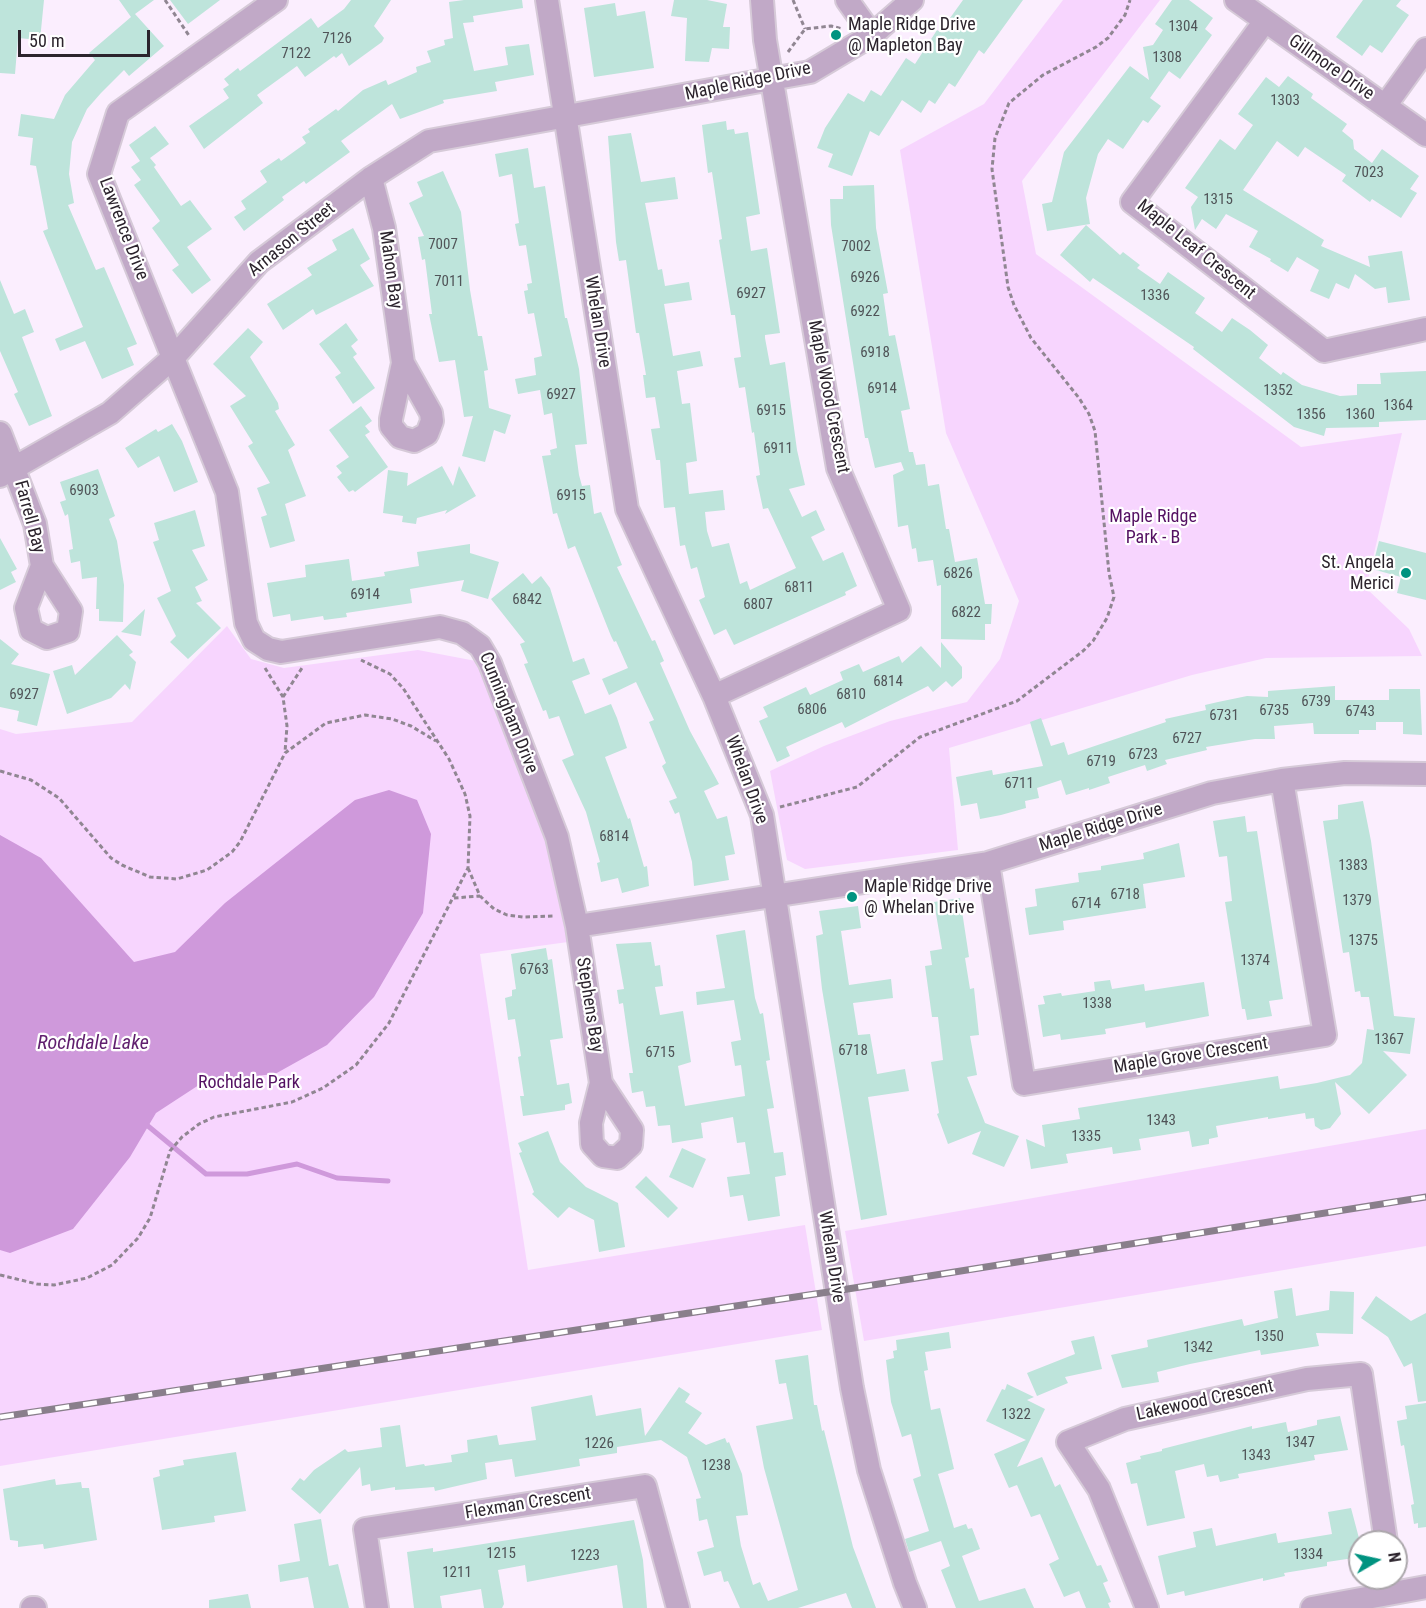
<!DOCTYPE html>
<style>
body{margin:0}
#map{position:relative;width:1426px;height:1608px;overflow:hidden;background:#fbeefe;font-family:"Roboto Condensed",sans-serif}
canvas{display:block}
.north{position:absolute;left:1348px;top:1530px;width:60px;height:60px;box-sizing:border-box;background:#fff;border:2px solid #aba7ab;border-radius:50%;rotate:81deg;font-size:16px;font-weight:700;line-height:24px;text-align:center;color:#2c242d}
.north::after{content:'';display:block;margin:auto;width:21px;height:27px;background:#009380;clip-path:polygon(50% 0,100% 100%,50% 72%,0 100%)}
.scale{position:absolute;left:18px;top:30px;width:132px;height:27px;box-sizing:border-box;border:3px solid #2c242d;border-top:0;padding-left:8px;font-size:18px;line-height:21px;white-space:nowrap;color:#2c242d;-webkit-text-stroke:4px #fff;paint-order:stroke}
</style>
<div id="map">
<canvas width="1426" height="1608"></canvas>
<div class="north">N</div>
<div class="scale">50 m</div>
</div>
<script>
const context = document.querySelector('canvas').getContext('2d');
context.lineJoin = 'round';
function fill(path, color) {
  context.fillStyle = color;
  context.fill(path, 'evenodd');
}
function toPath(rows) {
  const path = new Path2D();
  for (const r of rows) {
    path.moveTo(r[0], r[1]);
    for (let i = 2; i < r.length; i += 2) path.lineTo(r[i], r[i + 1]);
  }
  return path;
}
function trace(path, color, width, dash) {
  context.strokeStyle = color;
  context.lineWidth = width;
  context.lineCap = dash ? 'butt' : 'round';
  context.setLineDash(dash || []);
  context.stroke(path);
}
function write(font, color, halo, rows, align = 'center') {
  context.font = font + ' "Roboto Condensed",sans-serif';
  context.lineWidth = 4.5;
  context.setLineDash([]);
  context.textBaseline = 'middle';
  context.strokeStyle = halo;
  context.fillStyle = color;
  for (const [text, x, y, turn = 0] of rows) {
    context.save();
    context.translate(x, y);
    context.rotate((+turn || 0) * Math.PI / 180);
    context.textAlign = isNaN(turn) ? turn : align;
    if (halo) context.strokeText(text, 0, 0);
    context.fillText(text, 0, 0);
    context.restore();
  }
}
fill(toPath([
 [1063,0,1160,0,1022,181,1036,254,1301,447,1402,433,1366,588,1409,629,1422,656,1266,658,1192,675,949,748,958,850,805,869,787,860,770,771,824,746,890,721,967,702,1000,659,1019,601,946,433,900,150,984,104],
 [227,626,251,659,284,668,418,650,476,661,545,839,568,942,480,954,528,1270,805,1225,822,1330,0,1466,0,729,16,734,132,722],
 [1426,1129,1426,1246,864,1341,845,1231]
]), '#f7d5fe');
fill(toPath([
 [389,790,417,800,431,834,423,913,374,997,327,1045,275,1074,205,1081,156,1113,130,1157,73,1229,10,1253,0,1250,0,835,41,858,134,962,175,952,225,903,355,800]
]), '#cf99db');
trace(toPath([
 [148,1126,206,1174,247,1174,297,1164,337,1178,388,1181]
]), '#cf99db', 5);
fill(toPath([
 [0,0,44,0,40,40,18,38,15,74,0,73],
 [119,0,154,0,135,14,164,46,129,76,124,70,101,93,87,109,72,142,69,174,74,203,68,205,96,270,104,267,137,344,127,348,134,365,102,379,85,341,60,351,55,339,83,327,43,231,48,229,36,166,30,165,33,138,18,136,21,114,54,119,65,95,95,60,89,53,131,17],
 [170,0,220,0,188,24],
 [351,0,391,0,374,26,384,38,382,42,349,66,342,53,336,58,334,56,305,77,297,66,257,95,263,103,204,149,189,126,229,98,223,89,229,85,224,79,238,68,240,71,311,18,318,28,344,9],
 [464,0,522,0,523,8,473,16,474,22,463,23,474,71,508,65,505,47,529,44,534,75,495,82,497,91,443,100,444,103,400,119,392,104,341,141,350,152,306,184,304,181,282,197,284,200,244,231,234,217,246,209,241,201,267,182,260,171,279,158,281,161,306,143,302,137,310,132,308,129,336,109,338,111,363,90,386,80,388,85,417,72,416,67,431,62,427,51,445,45,444,40,453,38,449,2],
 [674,0,707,0,727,4,723,27,730,27,729,49,712,48,709,62,685,61,687,18,671,16],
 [963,0,1023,0,984,54,979,50,955,87,949,83,935,104,929,100,921,113,902,100,879,136,870,131,852,176,828,167,833,154,817,148,825,128,848,93,864,102,871,90,881,96,906,58,915,64,937,30,940,32],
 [1172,0,1189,0,1213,18,1205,29,1212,35,1180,79,1169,71,1150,98,1161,106,1148,123,1143,120,1123,149,1108,139,1098,154,1086,198,1090,224,1047,231,1042,204,1052,202,1064,152,1130,66,1149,80,1143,47,1153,45,1163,30,1155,24],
 [1363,0,1401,0,1396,6,1409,15,1382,53,1370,45,1362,56,1336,37],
 [615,3,617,16,645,11,654,68,594,77,584,8],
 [1288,76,1313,94,1311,98,1347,124,1342,131,1353,140,1354,149,1372,163,1382,149,1419,176,1410,189,1417,193,1401,218,1372,199,1370,202,1342,181,1346,175,1305,147,1298,157,1277,141,1243,190,1324,240,1321,246,1370,267,1368,256,1402,251,1410,300,1388,303,1386,287,1375,289,1355,274,1349,289,1336,283,1329,299,1310,291,1319,270,1297,257,1288,272,1270,261,1271,259,1249,247,1258,231,1226,214,1216,229,1202,219,1195,230,1191,207,1198,197,1185,188,1220,139,1235,150,1253,125,1238,114,1266,77,1279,87],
 [726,121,727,130,734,129,735,134,748,132,760,214,746,217,751,251,767,248,780,333,765,335,765,338,770,365,785,362,797,450,805,485,789,489,802,517,816,510,825,530,811,537,823,561,843,552,857,586,845,592,846,595,734,645,726,629,714,635,699,600,705,597,697,567,691,569,685,545,680,546,675,507,664,508,660,460,656,460,651,429,660,428,655,397,646,398,643,375,646,375,639,333,636,333,626,260,619,261,616,242,608,136,631,133,641,182,675,177,678,199,645,203,658,270,662,269,665,286,689,282,692,300,664,304,673,356,700,351,703,366,677,371,682,404,690,403,697,461,686,463,689,494,723,490,725,510,705,512,707,531,712,547,729,543,740,584,747,581,750,590,796,568,768,508,763,509,756,476,760,475,754,432,752,433,745,387,739,388,734,358,741,357,735,315,731,315,719,240,722,239,712,172,708,173,702,125],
 [155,126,169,144,150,158,156,165,154,167,181,206,190,200,212,229,187,247,211,280,192,294,172,270,179,265,152,228,160,221,134,185,141,180,131,167,140,161,129,145],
 [528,148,534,188,545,186,565,318,567,318,579,369,587,444,575,445,579,475,582,486,590,485,594,514,601,512,622,565,617,567,652,641,655,640,664,661,660,663,690,731,719,784,704,791,717,819,727,816,735,854,725,856,729,880,694,886,692,862,679,812,675,814,669,801,677,798,662,766,666,763,649,722,654,720,636,682,609,695,602,679,628,668,616,641,614,642,611,636,575,546,568,549,557,513,553,514,542,456,551,455,550,450,557,448,552,413,544,415,540,390,518,394,515,379,536,375,534,358,542,356,534,313,528,314,524,291,528,290,527,284,532,283,526,245,519,246,515,224,519,223,512,174,499,177,495,154],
 [443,171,461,212,470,290,478,336,482,336,488,370,484,371,489,408,511,415,505,434,494,430,485,462,462,456,473,416,464,417,455,360,439,362,429,314,432,314,425,259,422,260,418,237,424,236,409,203,423,196,417,182],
 [874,185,876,228,888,293,883,294,889,336,895,335,910,409,901,411,909,452,913,452,916,465,925,464,928,486,939,484,946,529,949,529,955,562,977,558,985,604,992,604,991,624,985,624,985,640,941,639,941,585,937,586,933,560,918,562,916,548,912,549,908,525,898,527,893,475,904,470,901,462,875,468,868,438,865,438,831,225,830,199,843,199,843,186],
 [1086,225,1120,255,1123,252,1140,265,1137,268,1160,284,1168,272,1205,298,1195,313,1222,332,1232,318,1250,330,1268,345,1259,358,1281,375,1283,372,1302,385,1340,396,1357,395,1357,384,1381,384,1380,373,1426,371,1426,420,1379,422,1379,427,1326,428,1324,436,1294,427,1193,349,1194,347,1093,278,1090,282,1060,255],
 [353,228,370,259,360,265,374,286,316,315,313,309,283,330,267,304,312,275,307,268,337,250,332,240],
 [0,280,14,314,25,309,34,332,22,337,52,416,29,426,14,394,18,392,0,351],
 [346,323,358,340,351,346,357,354,353,357,375,388,353,404,335,377,341,373,319,344],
 [248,328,263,342,250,357,278,403,279,409,275,411,295,445,288,450,306,496,285,504,295,541,270,548,261,517,267,515,257,488,270,483,248,446,253,443,230,406,246,396,213,364],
 [361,406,372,421,365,426,370,432,365,435,388,467,355,492,353,490,349,492,337,477,342,473,336,466,349,457,329,430],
 [172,424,182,441,198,482,174,492,159,456,138,468,125,448,156,429,158,432],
 [442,466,453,486,459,466,476,496,445,514,447,510,417,518,416,524,402,522,403,516,383,513,388,470,408,473,407,486],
 [98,469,115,516,109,519,117,541,124,585,123,622,99,621,99,609,96,609,97,577,82,579,80,561,71,563,69,550,73,549,68,514,65,516,60,502,66,500,60,482],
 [195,510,205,546,192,550,208,580,195,587,202,601,196,603,221,628,188,659,170,642,176,636,157,598,171,591,153,542,159,540,154,523],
 [0,538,17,569,11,572,16,582,0,590],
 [1379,541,1426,553,1426,600,1397,593,1401,577,1372,569],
 [470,544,470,553,499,562,488,599,461,591,464,580,410,589,412,603,346,613,347,617,324,620,323,616,291,621,290,614,273,617,267,583,306,577,305,565,349,559,352,581,385,576,384,572,419,566,417,552],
 [523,573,532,584,541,576,550,588,573,662,584,658,590,674,572,681,585,714,611,704,617,718,627,748,605,757,628,819,630,818,644,867,647,866,649,886,622,893,618,878,601,882,597,863,600,862,586,812,562,760,574,755,559,716,549,719,546,710,543,711,524,664,528,663,520,644,525,642,491,599],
 [145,609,141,636,121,632],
 [117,635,133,652,129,655,136,662,130,690,125,684,111,698,67,714,53,671,72,665,75,675],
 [0,639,19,654,11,664,50,674,37,726,17,721,19,711,0,707],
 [941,642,962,667,962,678,952,687,946,681,933,692,928,686,845,728,842,722,786,747,790,756,777,762,759,721,768,717,763,707,806,687,810,695,843,680,840,672,859,664,863,672,899,656,902,663,921,646,941,668],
 [1335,686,1335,700,1389,700,1389,689,1420,689,1422,735,1403,734,1403,722,1376,722,1376,730,1359,730,1359,734,1314,734,1313,723,1274,726,1275,739,1255,739,1206,747,1207,750,1165,760,1167,764,1147,771,1145,765,1108,777,1110,783,1089,790,1089,788,1066,795,1061,780,1037,788,1039,798,1025,801,1026,808,1001,815,980,819,977,803,961,806,956,777,992,770,993,775,1043,766,1030,722,1041,718,1051,746,1064,742,1068,755,1166,722,1165,719,1206,710,1205,705,1218,702,1247,696,1268,697,1268,691],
 [1363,801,1371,841,1394,1016,1415,1018,1410,1054,1383,1051,1407,1075,1369,1114,1335,1082,1341,1114,1330,1128,1321,1130,1315,1126,1314,1118,1306,1119,1305,1113,1268,1119,1268,1117,1216,1126,1218,1137,1209,1139,1209,1144,1192,1147,1189,1131,1139,1139,1141,1150,1113,1154,1112,1147,1066,1154,1068,1163,1031,1169,1026,1139,1045,1147,1042,1125,1080,1119,1078,1108,1278,1076,1280,1089,1317,1083,1350,1075,1362,1063,1367,1029,1374,1030,1369,997,1361,997,1360,991,1355,992,1349,952,1343,953,1323,821,1338,819,1338,805],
 [1245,816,1247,832,1257,831,1283,999,1269,1001,1272,1016,1247,1020,1245,1009,1242,1009,1225,902,1232,901,1227,856,1219,857,1213,821],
 [1179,843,1185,877,1143,884,1146,908,1063,921,1064,930,1029,935,1025,908,1037,906,1035,889,1079,882,1078,873,1101,870,1101,866,1144,859,1143,853],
 [960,898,969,957,965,958,970,989,974,988,979,1035,970,1036,977,1075,967,1077,985,1123,1019,1136,1004,1167,972,1154,981,1131,948,1144,937,1114,939,1113,931,1062,943,1060,938,1017,932,1017,925,966,932,965,930,951,942,949,934,902],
 [858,906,861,928,841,931,849,985,891,979,893,998,853,1003,858,1035,870,1034,877,1074,905,1069,909,1091,868,1097,887,1215,861,1220,822,989,816,936,823,934,819,911],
 [745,930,755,998,760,1014,763,1013,770,1060,766,1061,774,1108,767,1109,774,1153,783,1152,786,1175,775,1177,780,1216,748,1221,743,1195,730,1197,727,1177,750,1174,745,1142,737,1143,733,1117,701,1123,703,1138,672,1143,670,1125,658,1126,655,1106,646,1107,643,1091,632,1093,629,1073,633,1073,623,1003,619,1004,617,990,624,989,616,944,651,942,655,966,660,965,663,986,655,987,660,1015,683,1011,691,1062,678,1066,685,1106,745,1096,741,1065,735,1066,731,1042,741,1040,734,1000,697,1005,696,992,725,988,716,935],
 [546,948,548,960,552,959,563,1038,550,1040,557,1085,569,1083,572,1103,565,1105,565,1110,523,1116,520,1096,524,1096,518,1057,521,1056,515,1019,508,1020,505,998,512,996,512,990,516,989,511,954],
 [1110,980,1112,989,1144,984,1145,991,1204,982,1209,1016,1146,1028,1145,1022,1105,1029,1106,1034,1061,1040,1060,1034,1043,1037,1038,1005,1045,1004,1043,996,1061,993,1062,996,1095,991,1094,982],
 [548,1131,560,1162,586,1187,618,1203,625,1247,599,1252,594,1220,569,1207,558,1218,532,1194,534,1192,519,1153,522,1152,518,1143],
 [682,1148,706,1159,693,1188,669,1177],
 [646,1176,678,1208,668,1218,635,1187],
 [1292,1288,1296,1316,1329,1310,1330,1291,1354,1292,1353,1334,1316,1333,1319,1346,1261,1355,1260,1350,1190,1364,1157,1372,1159,1382,1122,1388,1111,1355,1148,1347,1147,1340,1205,1327,1242,1319,1244,1326,1278,1318,1274,1291],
 [1376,1296,1411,1321,1426,1313,1426,1401,1418,1402,1412,1363,1404,1367,1388,1337,1361,1318],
 [949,1332,951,1348,925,1352,928,1370,924,1371,931,1410,940,1408,954,1469,938,1474,954,1528,966,1524,968,1529,972,1528,980,1549,962,1556,979,1601,1025,1588,1034,1608,956,1608,941,1570,950,1566,941,1541,909,1552,905,1539,929,1531,913,1479,921,1476,911,1434,902,1437,891,1402,886,1360,894,1358,893,1351,897,1350,896,1340],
 [1094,1336,1102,1369,1065,1377,1068,1383,1037,1396,1027,1373,1075,1354,1071,1341],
 [808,1355,814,1405,817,1405,822,1431,824,1430,853,1547,876,1608,852,1608,846,1593,798,1608,740,1608,728,1581,724,1582,721,1571,704,1576,697,1552,714,1547,707,1519,699,1521,696,1499,701,1498,687,1457,661,1440,617,1447,617,1453,579,1459,580,1466,515,1477,512,1459,485,1463,487,1479,435,1491,434,1487,395,1490,395,1487,371,1491,370,1484,362,1486,360,1467,320,1514,291,1489,300,1478,304,1481,314,1470,345,1449,348,1452,382,1447,380,1428,400,1425,406,1467,424,1464,425,1466,452,1462,451,1455,468,1452,467,1440,497,1435,499,1445,536,1440,531,1407,592,1395,596,1416,641,1408,645,1436,679,1387,690,1394,685,1402,702,1413,688,1433,706,1445,725,1438,727,1443,729,1442,742,1474,748,1515,736,1516,741,1546,753,1585,760,1582,768,1601,798,1590,764,1468,756,1426,793,1419,786,1383,779,1384,775,1360],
 [1007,1384,1034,1397,1027,1400,1045,1409,1017,1467,1042,1457,1055,1487,1060,1484,1097,1566,1101,1565,1108,1581,1103,1583,1111,1602,1108,1603,1110,1608,1086,1608,1079,1591,1064,1597,1049,1564,1059,1559,1040,1514,1031,1517,1017,1485,1009,1488,994,1454,1026,1440,986,1421,1002,1389,1005,1390],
 [1426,1403,1426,1527,1418,1528,1418,1523,1414,1524,1411,1505,1414,1504,1404,1445,1401,1446,1397,1421,1407,1419,1405,1406],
 [1340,1416,1348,1450,1314,1455,1315,1460,1238,1474,1239,1478,1220,1482,1218,1475,1207,1477,1204,1464,1175,1471,1185,1518,1147,1526,1137,1483,1131,1484,1126,1463,1141,1459,1140,1456,1162,1451,1162,1449,1252,1426,1252,1429,1286,1422,1288,1432,1317,1425,1317,1420],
 [236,1452,246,1511,214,1516,215,1522,162,1530,153,1478,160,1476,159,1470,184,1465,183,1460],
 [55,1479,56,1485,81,1482,82,1488,89,1488,97,1540,44,1549,43,1544,18,1547,18,1541,10,1540,3,1489],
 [1351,1508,1360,1542,1357,1542,1360,1557,1327,1562,1327,1566,1284,1573,1285,1576,1263,1581,1263,1578,1185,1596,1184,1591,1167,1595,1158,1556,1196,1547,1193,1532,1212,1528,1216,1546,1276,1533,1278,1543,1332,1534,1328,1512],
 [321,1519,329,1566,338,1564,349,1608,314,1608,308,1577,280,1582,278,1565,300,1561,294,1524],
 [634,1520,643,1560,647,1608,623,1608,617,1565,527,1582,525,1565,498,1570,504,1604,502,1608,484,1608,481,1589,440,1596,442,1608,414,1608,407,1552,433,1548,433,1552],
 [248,1594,251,1608,209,1608,209,1600]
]), '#bee4db');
const minor = toPath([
 [276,0,118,113,99,174,227,492,246,623,254,640,268,649,281,652,440,627,462,633,480,646,490,663,557,837,577,926,601,1083,591,1123,592,1144,603,1156,617,1158,631,1145,632,1130,601,1083],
 [547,0,627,509,714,696,762,815,852,1388,869,1470,905,1583,915,1608],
 [847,0,872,35],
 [1236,0,1426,135],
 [1265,21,1132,202,1324,351,1426,329],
 [1385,106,1426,49],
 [371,178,384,228,403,363,391,419,391,426,400,437,414,441,427,434,432,421,431,413,403,363],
 [0,433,35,524,42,566,71,611,68,631,47,638,31,630,26,608,42,566],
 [0,476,110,413,175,356,259,262,371,178,429,141,810,72,872,35,912,0],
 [714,696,899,610,838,468,765,40,762,0],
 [988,863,1024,1084,1325,1035,1282,780],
 [577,926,988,863,1212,793,1282,780,1345,773,1426,774],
 [32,1608,35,1608],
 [377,1608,365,1529,645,1486,678,1608],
 [1147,1608,1099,1489,1068,1442,1125,1419,1307,1379,1361,1374,1386,1542],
 [1312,1608,1426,1587]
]);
trace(minor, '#d6cad8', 26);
trace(toPath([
 [165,0,190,37],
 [793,0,805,29],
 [788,52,805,29,831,26,843,29],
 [265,668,283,697,287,726,285,752],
 [283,697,302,668],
 [0,771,31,780,59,798,111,858,122,865,150,877,177,879,207,870,232,852,240,842,285,753,326,723,365,715,392,719,411,726,436,741],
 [780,807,857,787,920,737,1017,701,1083,651,1093,641,1107,618,1114,597,1109,573,1095,431,1089,414,1079,398,1031,338,1014,305,1008,287,992,169,995,138,1009,103,1043,75,1096,47,1108,38,1125,15,1130,0],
 [468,868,480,896,494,909,507,915,523,917,554,916],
 [454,898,480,896],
 [0,1275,37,1284,54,1285,87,1278,112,1265,138,1238,150,1218,170,1151,182,1137,199,1124,214,1117,292,1102,323,1088,356,1065,389,1023,468,868,470,816,465,794,449,759,403,688,390,674,361,660]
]), '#908692', 3, [4.5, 3]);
trace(minor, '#c1a9c7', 22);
const rail = toPath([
 [0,1417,835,1291,1426,1197]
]);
trace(rail, '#897f8b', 7);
trace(rail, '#fff', 4.5, [14]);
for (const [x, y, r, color] of [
 [836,35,6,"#009380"],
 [1406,573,6,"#009380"],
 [852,897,6,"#009380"]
]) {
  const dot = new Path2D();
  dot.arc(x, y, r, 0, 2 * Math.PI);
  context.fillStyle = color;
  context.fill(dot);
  trace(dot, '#fff', 2);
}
write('15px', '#505458', null, [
 ["1304",1183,27],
 ["7126",337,39],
 ["7122",296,54],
 ["1308",1167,58],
 ["1303",1285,101],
 ["7023",1369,173],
 ["1315",1218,200],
 ["7007",443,245],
 ["7002",856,247],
 ["6926",865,278],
 ["7011",449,282],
 ["6927",751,294],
 ["1336",1155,296],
 ["6922",865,312],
 ["6918",875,353],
 ["6914",882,389],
 ["1352",1278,391],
 ["6927",561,395],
 ["1364",1398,406],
 ["6915",771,411],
 ["1356",1311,415],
 ["1360",1360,415],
 ["6911",778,449],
 ["6903",84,491],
 ["6915",571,496],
 ["6826",958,574],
 ["6811",799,588],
 ["6914",365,595],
 ["6842",527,600],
 ["6807",758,605],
 ["6822",966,613],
 ["6814",888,682],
 ["6927",24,695],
 ["6810",851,695],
 ["6739",1316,702],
 ["6806",812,710],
 ["6735",1274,711],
 ["6743",1360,712],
 ["6731",1224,716],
 ["6727",1187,739],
 ["6723",1143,755],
 ["6719",1101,762],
 ["6711",1019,784],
 ["6814",614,837],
 ["1383",1353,866],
 ["6718",1125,895],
 ["1379",1357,901],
 ["6714",1086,904],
 ["1375",1363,941],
 ["1374",1255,961],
 ["6763",534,970],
 ["1338",1097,1004],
 ["1367",1389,1040],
 ["6718",853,1051],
 ["6715",660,1053],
 ["1343",1161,1121],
 ["1335",1086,1137],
 ["1350",1269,1337],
 ["1342",1198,1348],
 ["1322",1016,1415],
 ["1347",1300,1443],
 ["1226",599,1444],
 ["1343",1256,1456],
 ["1238",716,1466],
 ["1215",501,1554],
 ["1334",1308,1555],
 ["1223",585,1556],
 ["1211",457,1573]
]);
write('18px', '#2c242d', '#fff', [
 ["Maple Ridge Drive",848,25],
 ["@ Mapleton Bay",848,46],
 ["St. Angela",1394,563,"right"],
 ["Merici",1394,584,"right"],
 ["Maple Ridge Drive",864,887],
 ["@ Whelan Drive",864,908]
], 'left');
write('18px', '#2c242d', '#fff', [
 ["Gillmore Drive",1331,68,35],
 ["Maple Ridge Drive",748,82,-12],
 ["Lawrence Drive",123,229,69],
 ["Arnason Street",292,240,-39],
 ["Maple Leaf Crescent",1196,250,39],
 ["Mahon Bay",390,270,82],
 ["Whelan Drive",597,322,81],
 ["Maple Wood Crescent",828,397,79],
 ["Farrell Bay",29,517,75],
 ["Cunningham Drive",508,713,68],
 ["Whelan Drive",746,780,70],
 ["Maple Ridge Drive",1101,828,-17],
 ["Stephens Bay",589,1005,81],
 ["Maple Grove Crescent",1191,1056,-9],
 ["Whelan Drive",831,1257,81],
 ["Lakewood Crescent",1205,1401,-12],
 ["Flexman Crescent",528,1504,-9]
]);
write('18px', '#541162', '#fff', [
 ["Maple Ridge",1153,517],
 ["Park - B",1153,538],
 ["Rochdale Park",249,1083]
]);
write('italic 20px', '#61206f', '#fff', [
 ["Rochdale Lake",93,1044]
]);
</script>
